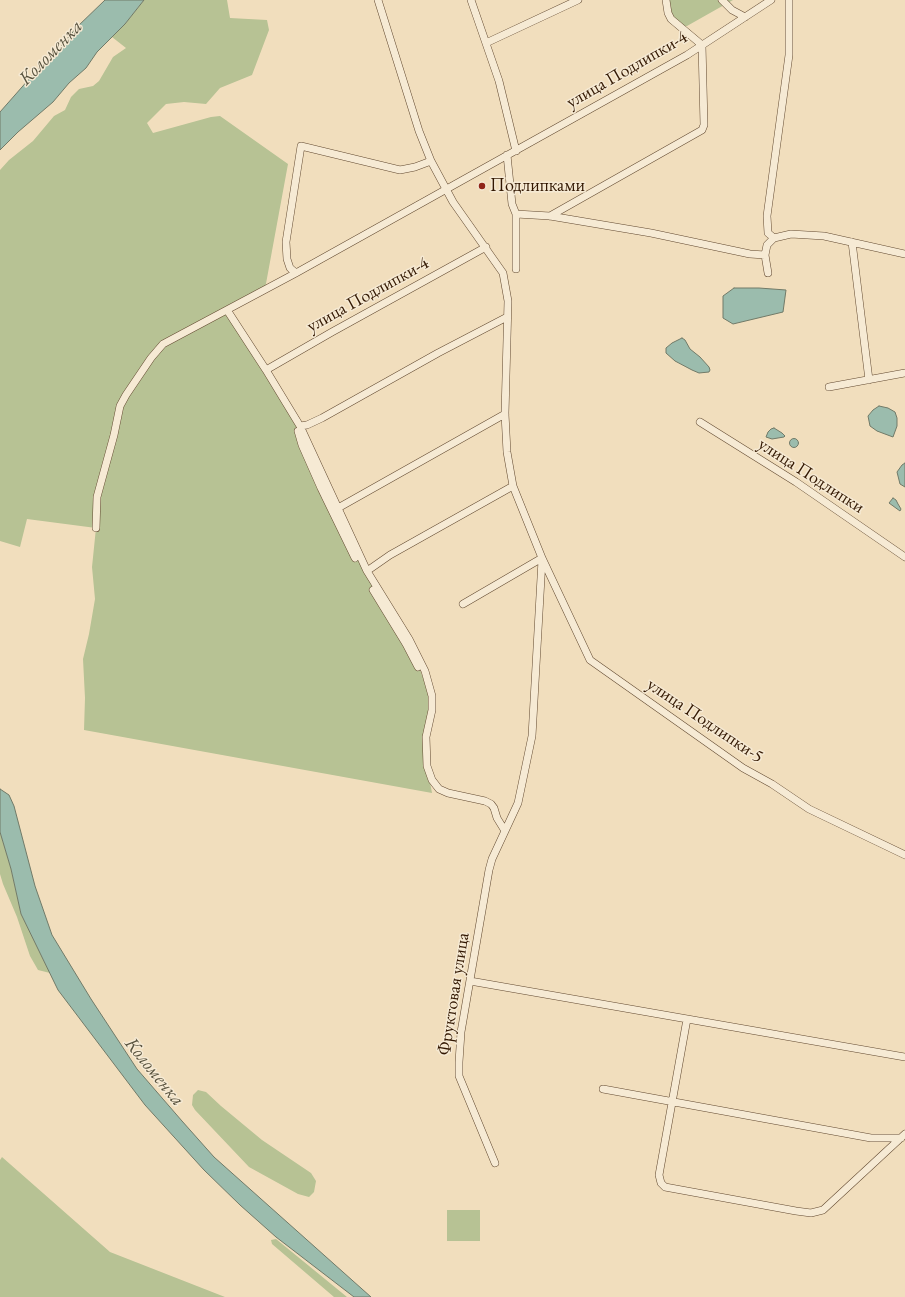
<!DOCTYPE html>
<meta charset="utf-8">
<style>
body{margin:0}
canvas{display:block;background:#f1debd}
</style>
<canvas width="905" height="1297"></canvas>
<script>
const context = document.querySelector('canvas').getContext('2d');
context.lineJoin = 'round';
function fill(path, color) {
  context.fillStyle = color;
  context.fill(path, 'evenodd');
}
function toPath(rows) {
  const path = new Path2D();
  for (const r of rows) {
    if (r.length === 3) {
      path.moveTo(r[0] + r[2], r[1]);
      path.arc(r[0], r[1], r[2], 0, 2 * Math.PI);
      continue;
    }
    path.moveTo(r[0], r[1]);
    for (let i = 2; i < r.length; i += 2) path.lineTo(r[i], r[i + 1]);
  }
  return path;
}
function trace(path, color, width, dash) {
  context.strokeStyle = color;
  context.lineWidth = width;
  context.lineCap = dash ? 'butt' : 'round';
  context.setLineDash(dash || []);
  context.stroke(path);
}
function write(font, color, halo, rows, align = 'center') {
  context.font = font + ' "EB Garamond",serif';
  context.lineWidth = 3;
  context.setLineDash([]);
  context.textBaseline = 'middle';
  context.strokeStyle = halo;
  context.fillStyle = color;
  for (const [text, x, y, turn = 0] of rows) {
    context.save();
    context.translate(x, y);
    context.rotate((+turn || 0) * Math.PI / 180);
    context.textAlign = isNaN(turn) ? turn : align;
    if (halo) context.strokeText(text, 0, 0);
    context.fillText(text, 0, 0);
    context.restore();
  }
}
fill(toPath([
 [144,0,227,0,230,18,267,20,269,30,252,75,220,88,206,104,184,102,166,104,147,123,153,133,211,117,220,116,288,164,265,289,227,310,284,400,367,571,414,654,431,699,427,766,432,793,84,730,85,698,83,659,89,634,95,599,92,567,96,528,27,519,20,547,0,541,0,170,9,160,33,141,54,116,65,110,71,97,79,89,93,86,99,81,113,57,126,48,112,37,125,24],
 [666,0,733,0,687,26,679,26,671,19],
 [0,832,11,869,21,914,50,973,38,970,30,956,17,917,3,884,0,874],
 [198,1090,206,1092,221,1106,262,1140,311,1173,316,1181,314,1192,309,1197,298,1194,249,1167,195,1110,192,1105,193,1095],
 [2,1157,110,1252,225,1297,0,1297,0,1160],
 [447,1210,480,1210,480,1241,447,1241],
 [276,1239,347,1297,334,1297,272,1244,271,1240]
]), '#b7c294');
const water = toPath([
 [105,0,144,0,125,24,97,52,86,68,69,83,53,102,18,132,0,150,0,112,37,70,56,52,77,27,105,0],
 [734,288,759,288,786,290,783,312,733,324,723,318,723,296,734,288],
 [682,338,685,340,690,349,700,357,709,367,710,370,709,372,699,373,692,370,675,361,666,353,666,348,672,343,682,338],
 [879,406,888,408,895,412,897,418,897,426,893,437,877,431,870,426,868,416,873,410,879,406],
 [774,428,782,433,785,436,784,437,772,439,766,437,768,432,771,429,774,428],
 [794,443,4.5],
 [905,463,905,487,900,484,897,472,902,465,905,463],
 [893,498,896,500,898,504,901,509,900,511,889,503,893,498],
 [0,789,9,795,14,806,35,886,52,935,91,999,137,1069,182,1121,214,1157,371,1297,354,1297,276,1237,240,1205,204,1170,145,1105,58,990,21,914,11,869,0,832,0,789]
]);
fill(water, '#9bbcad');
trace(water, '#717a68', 1);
const minor = toPath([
 [378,0,419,131,431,161,453,202,503,273,508,301,505,414,507,452,513,486,542,558,590,660,743,768,772,784,809,809,905,855],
 [471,0,499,81,516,151],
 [666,0,668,13,671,19,702,45],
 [722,0,732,10,745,17],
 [486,43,578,0],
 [507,155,512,204,516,214,516,269],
 [516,214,550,216,651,233,750,254,765,255],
 [550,216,702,130,704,125,702,45],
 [774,238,768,233,767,216,789,55,789,0],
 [852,242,869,380],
 [296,273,290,268,287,259,286,242,301,146,400,170,415,167,431,161],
 [768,273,765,255,767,245,774,238,791,234,824,236,905,254],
 [227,310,266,370,300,426,367,571,409,639,425,671,432,696,432,710,426,737,427,766,432,780,439,789,448,793,485,801,491,804,494,808,497,818,505,831],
 [266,370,332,332,486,247],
 [829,387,905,373],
 [700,422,796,482,905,557],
 [300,426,307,425,322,418,438,353,507,317],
 [298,431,302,445,321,488,355,558],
 [338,508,505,414],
 [96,528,97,497,114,435,120,406,126,395,151,358,163,344,296,273,687,55,771,0],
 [367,571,390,555,513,486],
 [373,590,406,644,418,667],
 [463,604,542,558],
 [470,981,905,1057],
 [687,1019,659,1175,661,1183,665,1187,796,1211,811,1213,823,1210,905,1134],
 [603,1089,871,1138,901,1138],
 [495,1163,459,1076,459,1062,461,1032,489,870,492,859,518,803,532,736,542,560]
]);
trace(minor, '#624930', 8);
trace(minor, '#f6ead4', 7);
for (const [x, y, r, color] of [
 [482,186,4,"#8f2418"]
]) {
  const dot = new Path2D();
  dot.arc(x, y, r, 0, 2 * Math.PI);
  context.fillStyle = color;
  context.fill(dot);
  trace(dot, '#f6ead4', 1.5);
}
write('18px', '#321701', '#f6ead4', [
 ["улица Подлипки-4",627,70,-30],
 ["улица Подлипки-4",368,295,-29],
 ["улица Подлипки",811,476,33],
 ["улица Подлипки-5",705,721,34],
 ["Фруктовая улица",454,994,-81]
]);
write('18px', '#321701', '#f6ead4', [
 ["Подлипками",490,186]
], 'left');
write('italic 19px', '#57513d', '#f6ead4', [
 ["Коломенка",51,53,-46],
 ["Коломенка",154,1072,51]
]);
</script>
